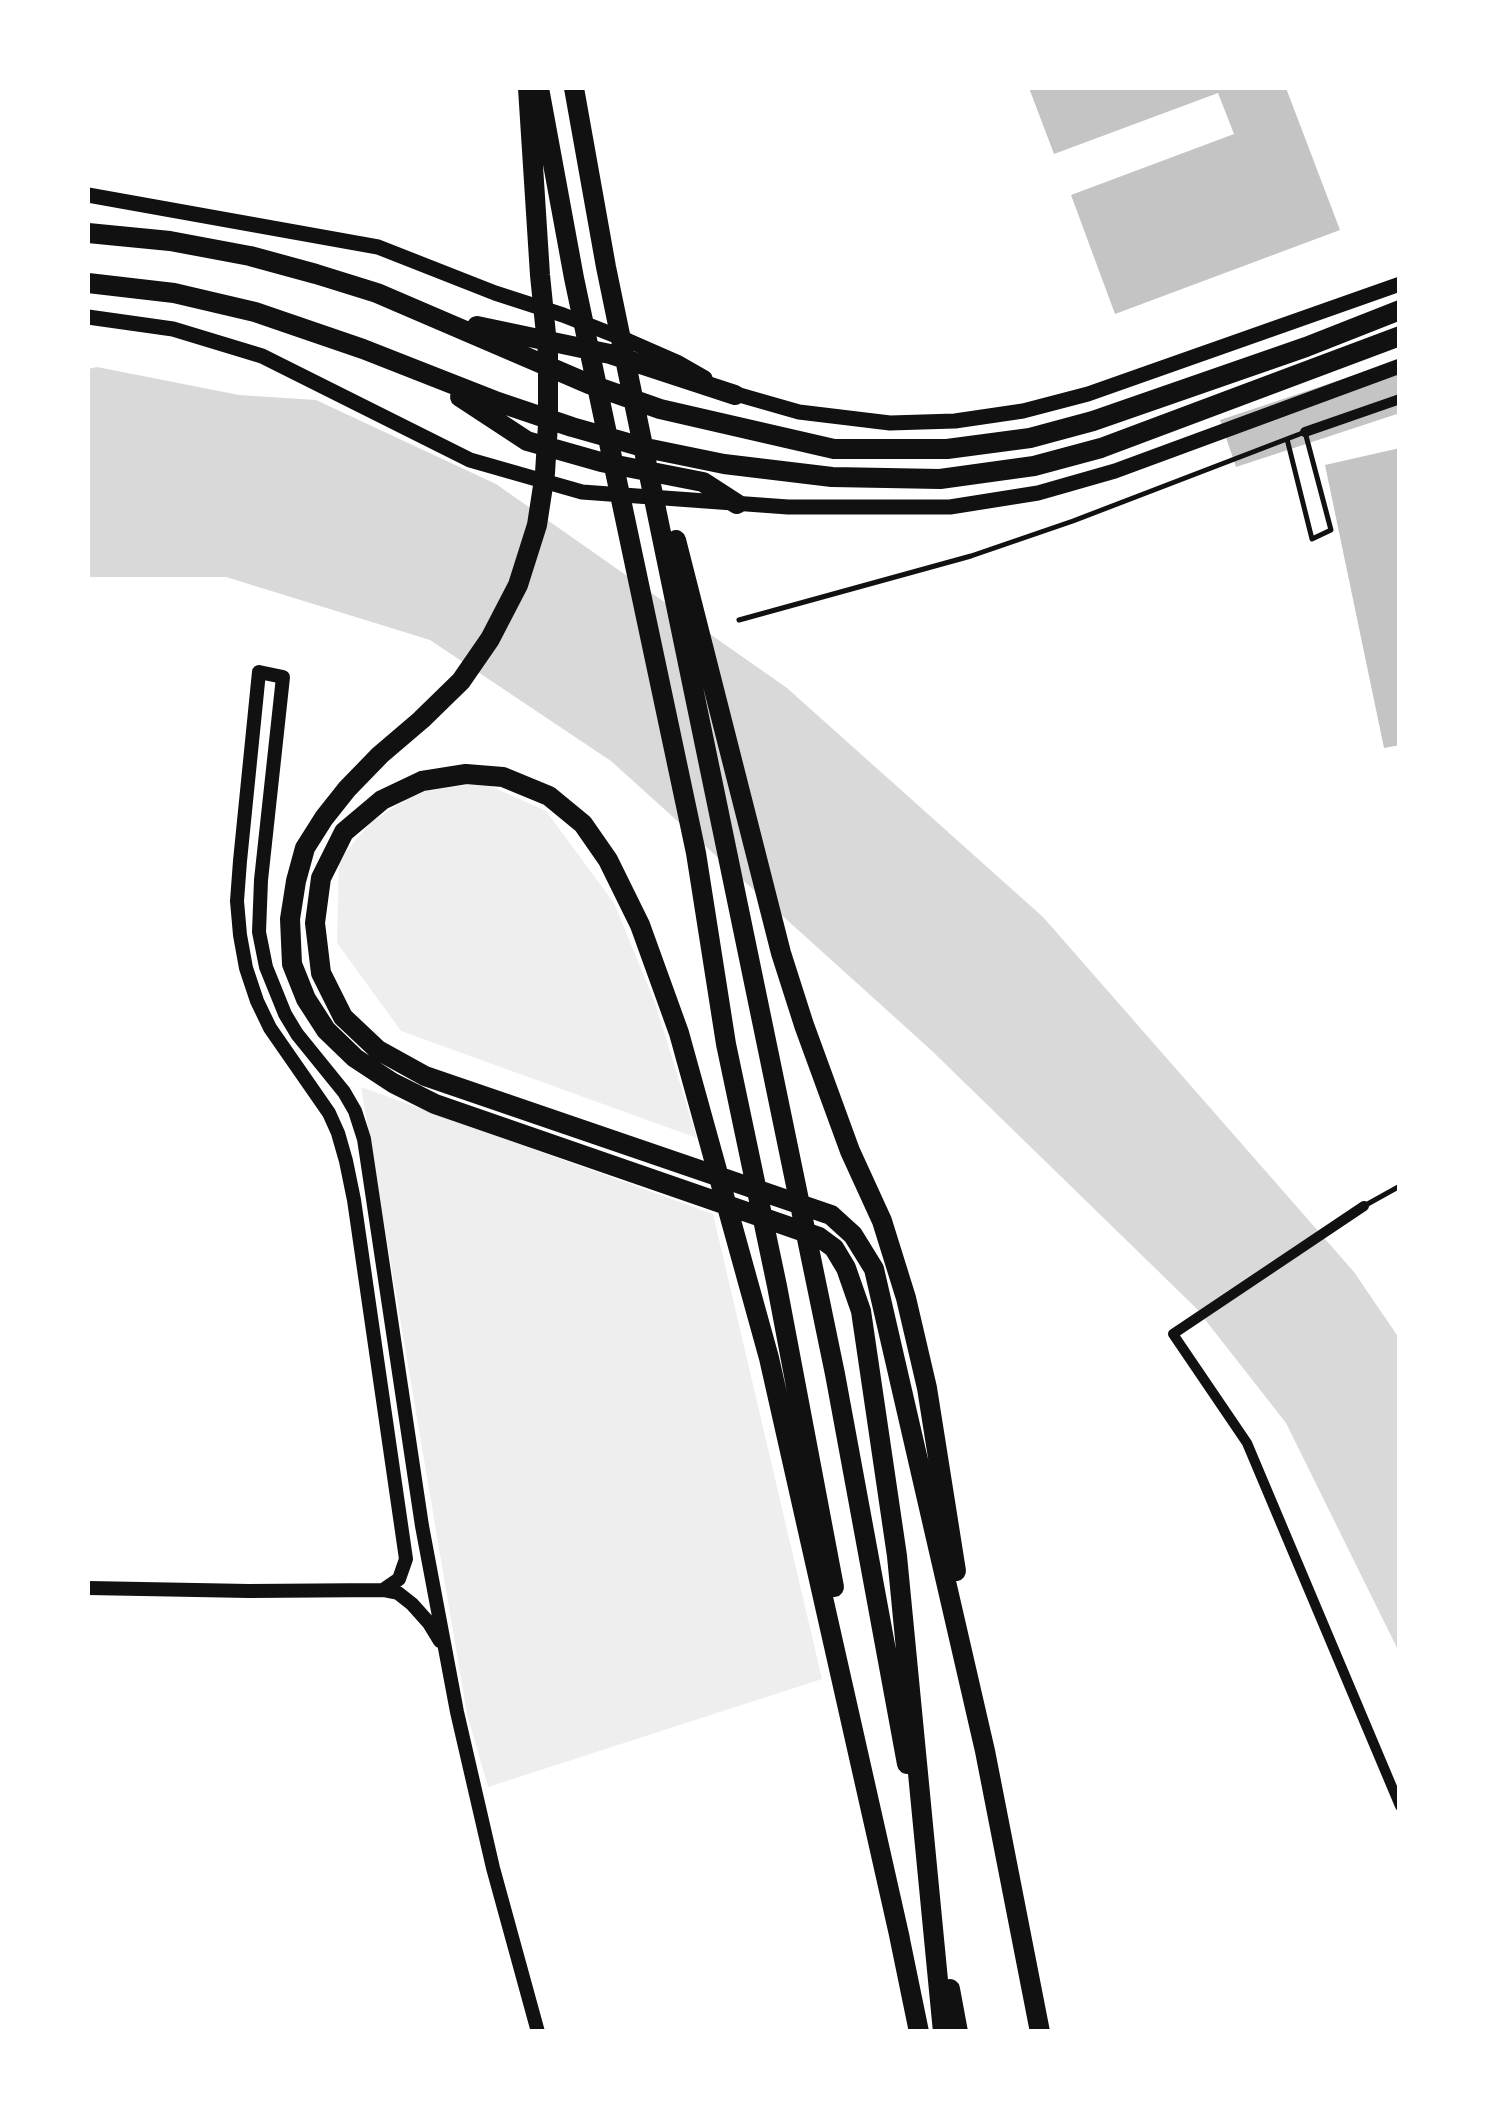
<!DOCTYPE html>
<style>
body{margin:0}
#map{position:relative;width:1487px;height:2119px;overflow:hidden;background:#fff;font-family:"PT Sans Narrow",sans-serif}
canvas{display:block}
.frame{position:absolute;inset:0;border:90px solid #fff;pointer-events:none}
</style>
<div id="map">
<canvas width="1487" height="2119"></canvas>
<div class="frame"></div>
</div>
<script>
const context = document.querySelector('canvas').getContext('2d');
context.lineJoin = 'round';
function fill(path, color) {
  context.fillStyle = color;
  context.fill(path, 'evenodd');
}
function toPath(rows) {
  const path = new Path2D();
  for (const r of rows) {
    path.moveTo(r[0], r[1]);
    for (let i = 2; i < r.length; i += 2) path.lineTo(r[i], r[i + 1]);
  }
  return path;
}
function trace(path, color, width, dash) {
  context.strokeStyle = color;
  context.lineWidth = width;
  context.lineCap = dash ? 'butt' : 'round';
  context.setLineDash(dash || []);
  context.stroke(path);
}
fill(toPath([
 [486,784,546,811,614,903,655,1003,697,1138,401,1031,337,943,339,860,371,822,424,788],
 [361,1087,713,1214,822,1679,488,1787,467,1714]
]), '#eee');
fill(toPath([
 [97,367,239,395,316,400,496,484,787,688,1043,917,1354,1272,1399,1338,1399,1652,1286,1423,1196,1308,931,1050,611,761,430,640,226,577,88,577,88,369]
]), '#d9d9d9');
fill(toPath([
 [1029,88,1286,88,1340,230,1115,314,1071,195,1234,134,1218,93,1054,154],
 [1400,360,1400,413,1236,467,1220,420],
 [1400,448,1400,745,1384,748,1325,465]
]), '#c4c4c4');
trace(toPath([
 [739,620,971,556,1073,521,1305,432,1331,530,1312,539,1287,439],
 [1364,1206,1400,1186]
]), '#111', 5);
trace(toPath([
 [1305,432,1400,399],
 [1364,1206,1173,1334,1247,1443,1400,1806]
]), '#111', 10);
trace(toPath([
 [88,1588,249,1591,383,1590,398,1593,412,1604,429,1623,440,1641],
 [383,1590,399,1579,406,1559,354,1200,346,1161,338,1133,329,1113,270,1028,257,1001,246,968,240,935,237,901,240,861,259,672,283,677,261,880,259,932,266,967,285,1014,297,1034,344,1092,355,1111,364,1139,422,1526,457,1712,493,1868,538,2032]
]), '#111', 14);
trace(toPath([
 [88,195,378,247,495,293,563,315,629,341,677,362,705,378],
 [88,317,173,329,262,356,470,460,582,492,788,507,950,507,1038,493,1115,471,1400,366],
 [729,392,799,412,890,423,955,421,1023,411,1088,394,1400,284]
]), '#111', 15);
trace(toPath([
 [528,88,540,275,548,354,548,424,545,473,537,525,518,585,490,639,461,681,421,720,380,755,347,789,324,818,305,848,296,881,290,919,292,964,306,999,326,1030,355,1058,393,1083,435,1104,819,1237,834,1248,846,1268,861,1311,897,1556,943,2032],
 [539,88,574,278,696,853,726,1044,777,1286,834,1587],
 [574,88,606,267,835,1374,907,1764],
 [88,233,170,241,250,256,316,274,377,293,589,384,660,409,834,449,947,449,1030,438,1093,421,1306,347,1400,310],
 [88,283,174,293,255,312,363,349,498,402,572,427,646,448,724,464,832,477,940,479,1034,466,1101,448,1400,336],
 [477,326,610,354,735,395],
 [460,397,527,441,601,462,703,482,737,504],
 [676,540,781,953,804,1025,850,1151,882,1221,906,1298,927,1388,956,1571],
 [898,1930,919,2032],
 [900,1939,769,1358,679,1033,640,925,608,860,583,824,549,796,503,777,466,774,422,781,382,800,344,832,321,878,315,923,321,973,343,1017,378,1050,425,1076,831,1215,853,1235,874,1269,985,1751,1040,2032],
 [950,1989,958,2032]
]), '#111', 20);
</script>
